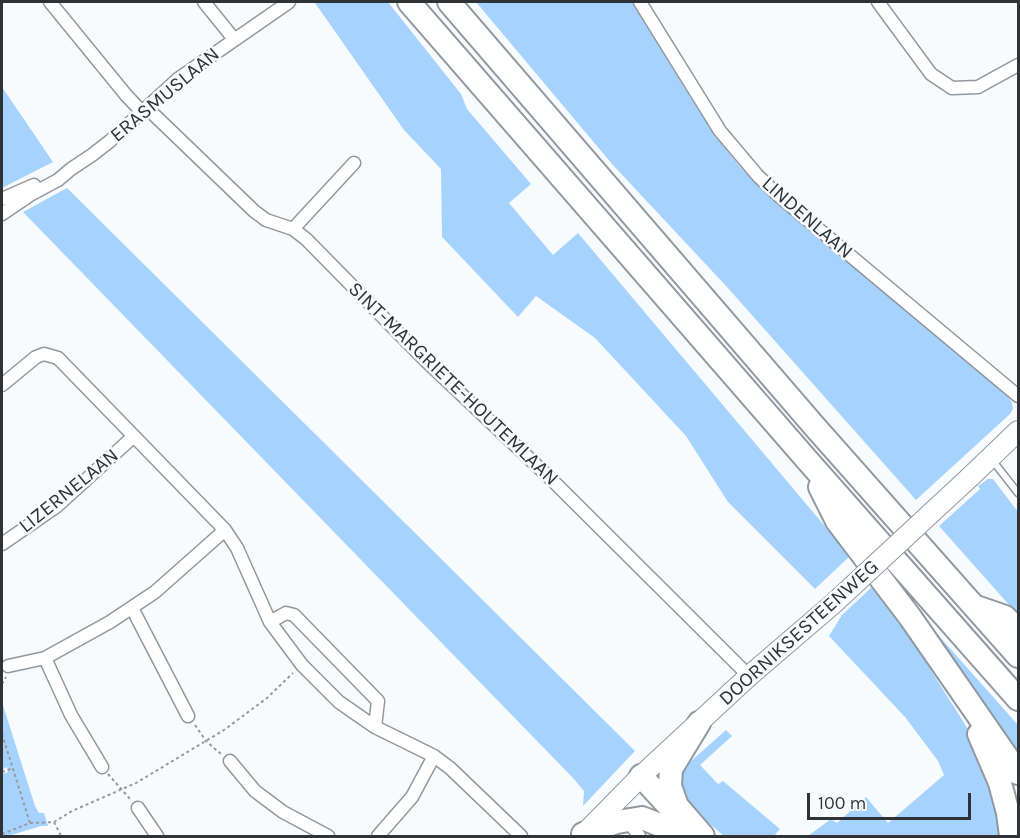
<!DOCTYPE html>
<style>
body{margin:0}
#map{position:relative;width:1020px;height:838px;overflow:hidden;background:#f8fbfe;font-family:Karla,sans-serif}
canvas{display:block}
.frame{position:absolute;inset:0;border:3px solid #303336;pointer-events:none}
.scale{position:absolute;left:807px;top:793px;width:164px;height:27px;box-sizing:border-box;border:3px solid #303336;border-top:0;padding-left:8px;font-size:18px;line-height:21px;white-space:nowrap;color:#303336;-webkit-text-stroke:4px #f8fbfe;paint-order:stroke}
</style>
<div id="map">
<canvas width="1020" height="838"></canvas>
<div class="frame"></div>
<div class="scale">100 m</div>
</div>
<script>
const context = document.querySelector('canvas').getContext('2d');
context.lineJoin = 'round';
function fill(path, color) {
  context.fillStyle = color;
  context.fill(path, 'evenodd');
}
function toPath(rows) {
  const path = new Path2D();
  for (const r of rows) {
    path.moveTo(r[0], r[1]);
    for (let i = 2; i < r.length; i += 2) path.lineTo(r[i], r[i + 1]);
  }
  return path;
}
function trace(path, color, width, dash) {
  context.strokeStyle = color;
  context.lineWidth = width;
  context.lineCap = dash ? 'butt' : 'round';
  context.setLineDash(dash || []);
  context.stroke(path);
}
function write(font, color, halo, rows, align = 'center') {
  context.font = font + ' Karla,sans-serif';
  context.lineWidth = 5;
  context.setLineDash([]);
  context.textBaseline = 'middle';
  context.strokeStyle = halo;
  context.fillStyle = color;
  for (const [text, x, y, turn = 0] of rows) {
    context.save();
    context.translate(x, y);
    context.rotate((+turn || 0) * Math.PI / 180);
    context.textAlign = isNaN(turn) ? turn : align;
    if (halo) context.strokeText(text, 0, 0);
    context.fillText(text, 0, 0);
    context.restore();
  }
}
fill(toPath([
 [317,2,388,2,461,94,467,109,531,184,509,203,553,255,578,233,850,556,815,589,728,502,686,436,595,338,536,296,518,317,442,237,441,169,404,130,315,3],
 [476,2,632,2,692,100,720,142,741,168,766,193,996,385,1008,396,1012,403,1013,409,1010,414,916,500,727,287,612,164],
 [2,87,53,162,2,188],
 [67,188,635,751,583,806,584,791,573,778,23,212],
 [988,479,993,479,1018,512,1018,615,939,526,980,489,978,486],
 [874,585,903,626,966,726,992,784,1002,836,808,836,831,819,837,823,866,797,888,823,944,775,938,761,905,717,829,636,842,615],
 [931,627,1018,725,1018,760,928,630],
 [2,702,35,806,39,813,44,813,48,826,41,826,8,836,2,836,2,774,8,772,7,767,2,770],
 [726,730,732,736,700,765,718,784,723,781,780,829,774,836,724,836,685,803,678,776,682,769]
]), '#a5d3fe');
const lane = toPath([
 [993,461,1018,493]
]);
const street = toPath([
 [50,2,126,95,142,112],
 [204,2,234,39],
 [640,2,720,131,758,176,779,196,1018,396],
 [878,2,931,74,952,88,978,87,1018,65],
 [147,108,254,211,266,220,293,229,306,239,425,360,552,480,749,676],
 [2,199,34,185],
 [2,214,30,195,58,180,71,169,92,155,110,141,178,79,289,2],
 [293,229,354,163],
 [2,385,36,357,44,354,58,358,225,530,237,548,270,622,302,665,339,702,375,727,434,756,450,768,521,836],
 [2,544,57,506,134,436],
 [132,608,188,716],
 [270,622,286,613,294,615,378,701,375,727],
 [45,658,71,715,102,767],
 [8,666,45,658,110,622,155,592,225,530],
 [230,761,255,791,283,812,328,836],
 [138,808,157,836],
 [628,820,639,836],
 [378,836,412,797,434,756]
]);
const primary = toPath([
 [970,477,1018,431],
 [585,833,641,776,749,676,833,604]
]);
const highway = toPath([
 [409,2,808,461,1018,699],
 [449,2,815,427,1018,656],
 [820,487,837,521,910,617,1018,773],
 [976,607,1005,617,1018,630],
 [699,723,671,769,670,786,677,806,703,836],
 [979,734,1000,783,1008,813,1011,836],
 [641,776,677,815],
 [583,834,617,822,642,818,678,832]
]);
trace(lane, '#91989f', 9);
trace(street, '#91989f', 15);
trace(primary, '#91989f', 22);
trace(highway, '#91989f', 26);
trace(toPath([
 [2,684,6,677],
 [195,725,206,741,221,754],
 [2,734,30,823],
 [2,772,13,768],
 [108,774,130,799],
 [54,822,61,836],
 [2,834,30,823,54,822,72,811,136,783,224,730,267,698,293,673]
]), '#979a9d', 2, [3, 3]);
trace(lane, '#fff', 6);
trace(street, '#fff', 12);
trace(primary, '#fff', 20);
trace(highway, '#fff', 22);
const primaryBridge = toPath([
 [833,604,970,477]
]);
trace(primaryBridge, '#91989f', 22, []);
trace(primaryBridge, '#fff', 20);
write('20px', '#303336', '#f8fbfe', [
 ["ERASMUSLAAN",165,95,-40],
 ["LINDENLAAN",807,218,41],
 ["SINT-MARGRIETE-HOUTEMLAAN",453,384,44],
 ["LIZERNELAAN",69,491,-39],
 ["DOORNIKSESTEENWEG",799,633,-42]
]);
</script>
